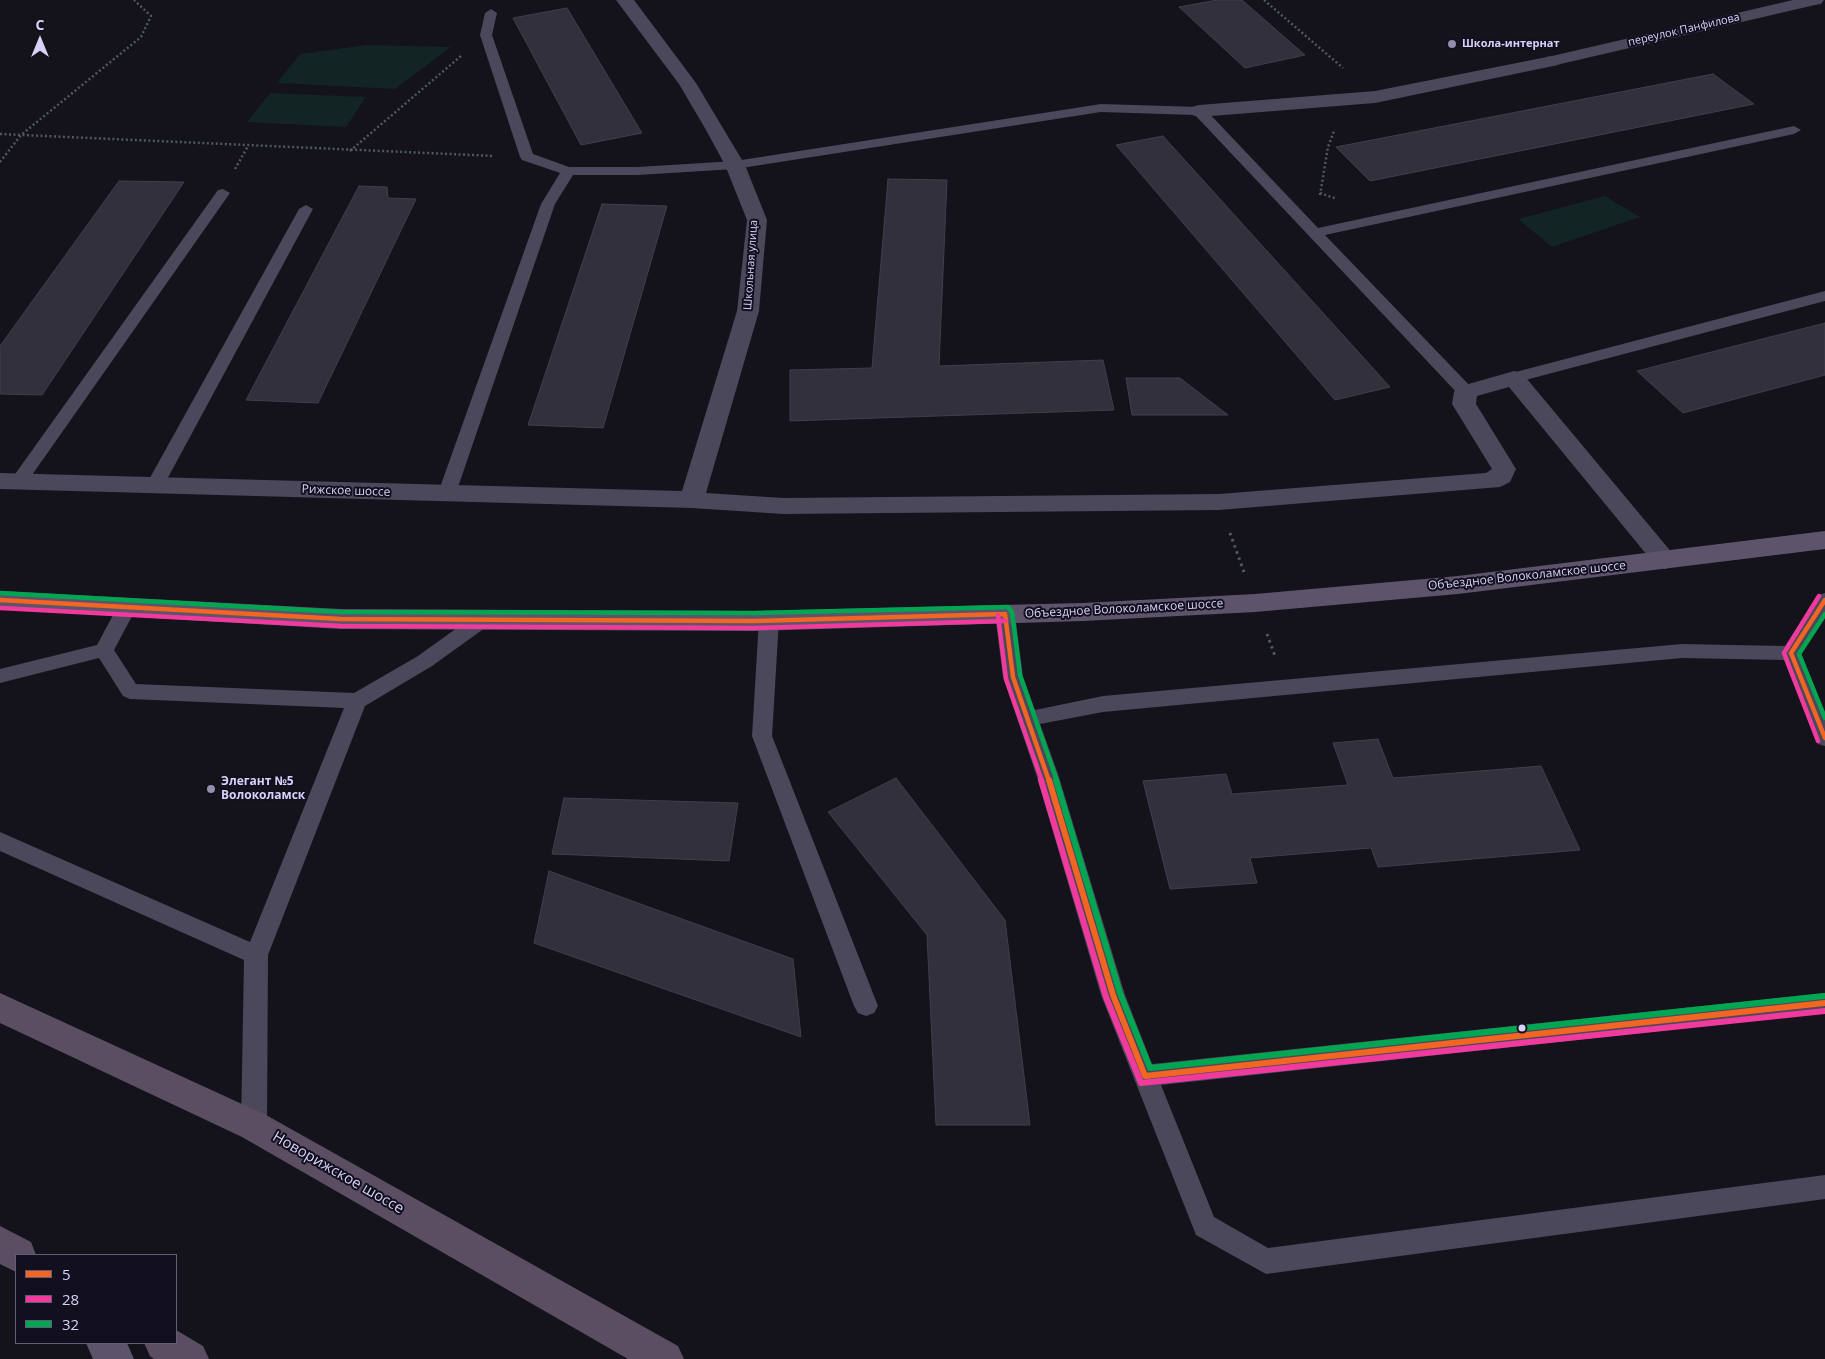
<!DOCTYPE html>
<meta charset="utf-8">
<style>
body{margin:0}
#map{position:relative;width:1825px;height:1359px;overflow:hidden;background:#14121a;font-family:"Open Sans",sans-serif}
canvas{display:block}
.legend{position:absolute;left:15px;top:1254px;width:162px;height:90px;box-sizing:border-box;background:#120f1e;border:1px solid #615d76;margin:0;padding:6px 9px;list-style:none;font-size:15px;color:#d8d2f9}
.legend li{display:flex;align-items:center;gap:10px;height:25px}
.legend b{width:25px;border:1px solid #615d76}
.north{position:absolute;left:15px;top:15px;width:50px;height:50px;-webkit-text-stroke:4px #120f1e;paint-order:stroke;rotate:0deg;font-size:14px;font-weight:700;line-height:20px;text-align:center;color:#d8d2f9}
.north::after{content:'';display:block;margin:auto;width:18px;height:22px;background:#d8d2f9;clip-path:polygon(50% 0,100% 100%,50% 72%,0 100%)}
</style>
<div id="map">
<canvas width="1825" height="1359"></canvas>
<ul class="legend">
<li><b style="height:6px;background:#f26522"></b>5</li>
<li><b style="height:6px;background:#f13a9d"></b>28</li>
<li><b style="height:6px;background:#00a651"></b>32</li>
</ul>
<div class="north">С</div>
</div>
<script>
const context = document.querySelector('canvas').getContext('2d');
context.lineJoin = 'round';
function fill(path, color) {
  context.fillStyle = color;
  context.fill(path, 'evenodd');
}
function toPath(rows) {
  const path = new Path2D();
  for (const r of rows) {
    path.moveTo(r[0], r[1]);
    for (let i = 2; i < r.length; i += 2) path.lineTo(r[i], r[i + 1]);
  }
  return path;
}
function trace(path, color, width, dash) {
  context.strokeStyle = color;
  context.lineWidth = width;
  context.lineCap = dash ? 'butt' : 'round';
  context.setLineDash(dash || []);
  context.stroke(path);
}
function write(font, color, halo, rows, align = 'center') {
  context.font = font + ' "Open Sans",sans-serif';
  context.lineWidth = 4;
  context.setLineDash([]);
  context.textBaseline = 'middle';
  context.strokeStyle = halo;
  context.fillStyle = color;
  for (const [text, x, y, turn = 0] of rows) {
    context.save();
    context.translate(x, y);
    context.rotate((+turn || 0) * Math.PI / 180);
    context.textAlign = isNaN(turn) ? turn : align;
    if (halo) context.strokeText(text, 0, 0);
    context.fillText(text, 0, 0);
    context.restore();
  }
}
fill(toPath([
 [367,45,451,47,395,89,277,83,300,54],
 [270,93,366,97,346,127,247,122],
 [1605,196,1640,217,1552,247,1518,219]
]), '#132425');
const building = toPath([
 [1217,0,1242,0,1305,55,1245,68,1179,7,1217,0],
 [567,8,642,133,581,145,513,18,567,8],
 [1713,74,1754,104,1370,181,1336,147,1713,74],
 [1163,136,1390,387,1335,400,1116,145,1163,136],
 [888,179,947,180,939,366,1103,360,1114,410,790,421,790,370,872,368,888,179],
 [119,181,184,182,42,395,0,394,0,346,119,181],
 [359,186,387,187,388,198,416,199,318,403,246,400,359,186],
 [602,204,667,206,603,428,528,425,602,204],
 [1825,323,1825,375,1683,413,1637,371,1825,323],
 [1126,378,1180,378,1228,415,1132,415,1126,378],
 [1378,739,1393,778,1541,766,1580,850,1378,867,1371,848,1250,858,1257,883,1170,889,1143,781,1226,774,1232,794,1348,785,1333,743,1378,739],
 [896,778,1005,920,1030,1125,936,1125,927,935,828,812,896,778],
 [564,798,738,803,729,861,552,854,564,798],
 [549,871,793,959,801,1037,534,943,549,871]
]);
fill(building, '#32303d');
trace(building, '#413e4d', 1);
trace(toPath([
 [1264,0,1343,68],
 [0,134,494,156],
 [350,151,461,56],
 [0,162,21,135,141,37,151,16,134,0],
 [235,169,248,146],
 [1320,193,1337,199],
 [1320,195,1328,147,1334,131]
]), '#4e5964', 2.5, [2, 2.5]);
trace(toPath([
 [1230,533,1244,572],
 [1267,634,1275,656]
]), '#4e5964', 3, [2.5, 4]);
fill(toPath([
 [491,9,497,13,492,35,533,154,569,167,638,167,735,161,1101,104,1199,107,1204,108,1318,228,1794,126,1801,130,1794,134,1325,235,1472,388,1474,392,1472,396,1466,397,1460,396,1195,115,1101,112,735,169,638,175,573,175,555,204,456,493,453,497,447,499,441,497,438,493,541,204,560,173,522,160,520,157,480,35,485,13,491,9],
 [223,189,230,193,25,485,13,485,10,481,13,477,218,190,223,189],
 [306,205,313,209,164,485,161,489,149,489,146,485,299,209,306,205],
 [1825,291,1825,301,1514,383,1508,382,1506,378,1508,374,1825,291],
 [1825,593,1825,615,1801,653,1825,713,1825,746,1818,744,1815,738,1784,660,1682,658,1103,712,1040,724,1058,774,1125,995,1152,1064,1825,993,1825,1013,1161,1085,1214,1217,1268,1248,1825,1175,1825,1199,1266,1274,1196,1235,1101,995,1036,774,1003,677,995,614,998,609,1005,607,1012,609,1015,614,1023,677,1035,710,1103,696,1682,644,1785,646,1818,595,1825,593],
 [127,600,134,602,137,607,114,650,136,684,354,693,418,656,475,615,482,613,489,615,492,620,489,625,432,666,365,706,268,955,267,1126,263,1134,254,1138,245,1134,241,1126,244,960,0,851,0,832,250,942,344,708,130,699,123,696,99,658,0,683,0,669,97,645,120,602,127,600],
 [769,613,776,615,779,620,772,736,878,1006,874,1013,866,1016,858,1013,854,1006,752,736,759,620,762,615,769,613]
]), '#4a485a');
fill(toPath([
 [1552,56,1558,57,1561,61,1558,65,1375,103,1199,117,1192,115,1190,111,1192,107,1199,105,1375,91,1552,56]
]), '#4a485a');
fill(toPath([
 [616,0,634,0,696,83,745,165,767,220,759,311,706,493,783,498,1219,494,1486,473,1492,469,1452,404,1454,392,1458,387,1514,371,1522,373,1678,560,1674,566,1665,569,1656,566,1509,387,1477,396,1476,404,1516,469,1510,482,1500,487,1219,510,783,514,692,508,0,489,0,473,682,491,737,311,747,220,725,165,706,130,679,84,616,0],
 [1793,0,1824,0,1821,4,1815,5,1552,66,1546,65,1543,61,1546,57,1552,56,1793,0]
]), '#4a485a');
fill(toPath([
 [1825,531,1825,549,1458,594,1255,612,1083,621,755,631,341,629,0,609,0,591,341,609,755,611,1083,603,1255,594,1458,576,1825,531],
 [86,1343,127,1343,134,1359,93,1359,86,1343]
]), '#5d536a');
fill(toPath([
 [0,993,266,1115,678,1346,684,1359,628,1359,242,1137,0,1023,0,993],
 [0,1226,31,1242,36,1255,16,1255,16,1272,0,1264,0,1226],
 [176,1330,203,1346,209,1359,154,1359,150,1356,144,1343,176,1343,176,1330]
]), '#5b4e62');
trace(toPath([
 [0,600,341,619,755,621,1005,614],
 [1825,600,1791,653,1825,738],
 [1005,614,1013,677,1049,781]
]), '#f26522', 4.5);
trace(toPath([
 [1049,780,1113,995,1145,1076,1825,1003]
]), '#f26522', 6);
trace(toPath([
 [0,608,341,626,755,628,1005,621],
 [998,615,1006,679,1042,781],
 [1818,741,1784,653,1819,596]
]), '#f13a9d', 4.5);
trace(toPath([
 [1041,780,1106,997,1141,1083,1825,1011]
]), '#f13a9d', 6);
trace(toPath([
 [0,593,341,612,755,613,1008,607,1012,612,1020,675,1057,781],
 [1825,614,1799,654,1825,718]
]), '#00a651', 4.5);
trace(toPath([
 [1056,780,1120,993,1150,1068,1824,996]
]), '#00a651', 6);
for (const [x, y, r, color] of [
 [1452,44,5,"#938fab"],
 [211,789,5,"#938fab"],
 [1522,1028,4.5,"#d8d2f9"]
]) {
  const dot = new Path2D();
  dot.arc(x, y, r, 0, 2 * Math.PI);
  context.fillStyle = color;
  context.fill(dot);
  trace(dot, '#120f1e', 2);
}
write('11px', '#d8d2f9', '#120f1e', [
 ["переулок Панфилова",1684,30,-13],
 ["Школьная улица",751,265,-86]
]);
write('bold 11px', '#d8d2f9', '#120f1e', [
 ["Школа-интернат",1462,44]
], 'left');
write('12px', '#d8d2f9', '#120f1e', [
 ["Рижское шоссе",346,491,2],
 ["Объездное Волоколамское шоссе",1527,576,-6],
 ["Объездное Волоколамское шоссе",1124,609,-3]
]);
write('bold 12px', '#d8d2f9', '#120f1e', [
 ["Элегант №5",221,782],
 ["Волоколамск",221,796]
], 'left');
write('15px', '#d8d2f9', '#120f1e', [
 ["Новорижское шоссе",338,1173,30]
]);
</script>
